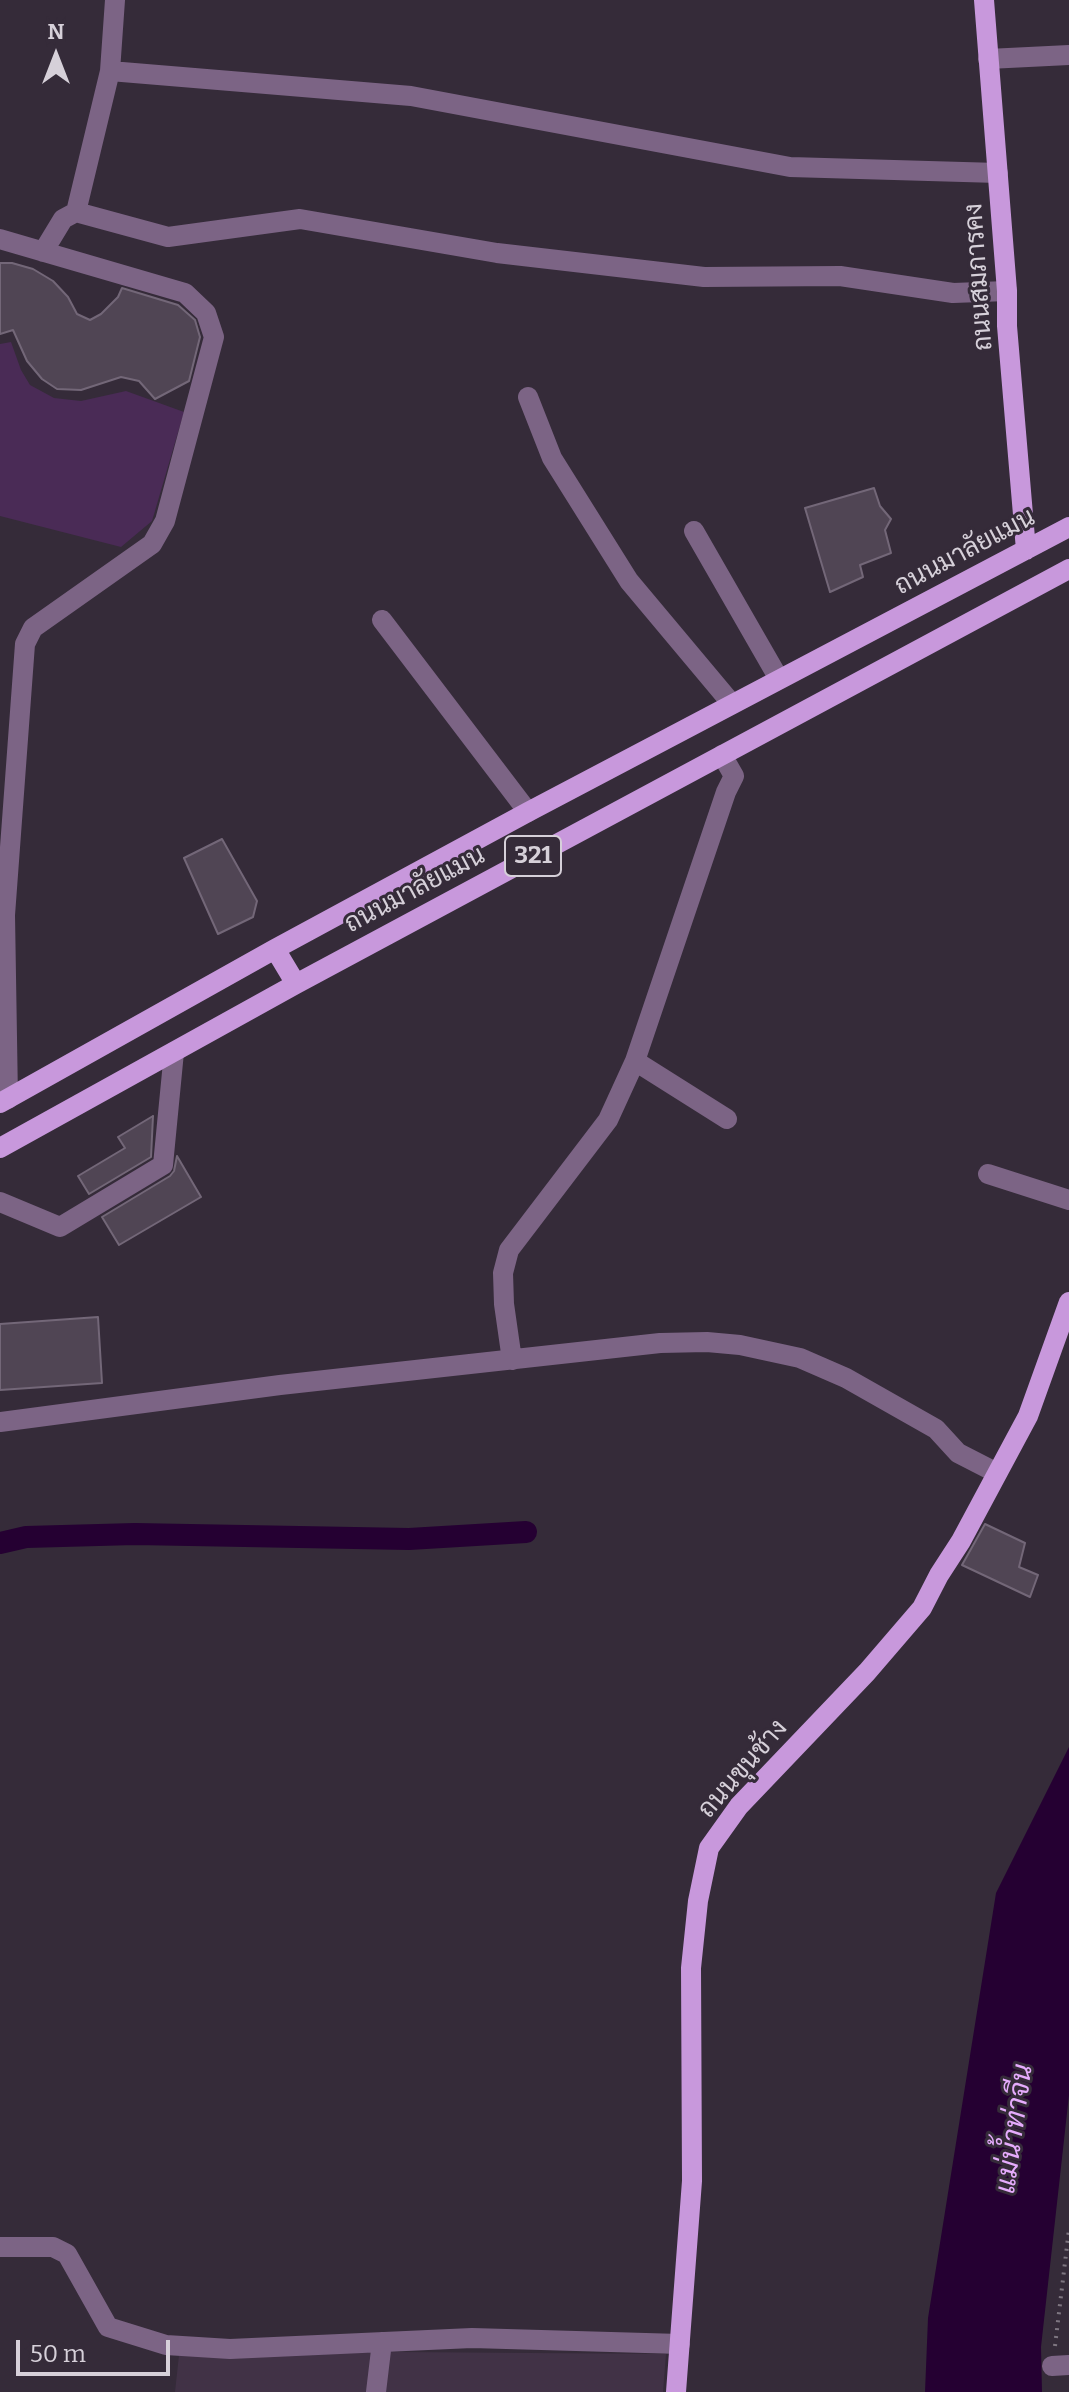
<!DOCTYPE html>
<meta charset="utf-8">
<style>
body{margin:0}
#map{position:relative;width:1069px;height:2392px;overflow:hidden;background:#352b39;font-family:Bitter,serif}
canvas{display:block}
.north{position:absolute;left:16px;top:16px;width:80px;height:80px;-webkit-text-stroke:6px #352b39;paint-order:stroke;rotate:0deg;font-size:22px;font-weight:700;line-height:32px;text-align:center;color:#d6d0d9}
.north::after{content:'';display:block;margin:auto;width:28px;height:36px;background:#d6d0d9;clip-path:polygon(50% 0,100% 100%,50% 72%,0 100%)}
.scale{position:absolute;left:16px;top:2340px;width:154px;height:36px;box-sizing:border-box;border:4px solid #d6d0d9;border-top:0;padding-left:10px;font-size:24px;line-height:28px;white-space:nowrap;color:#d6d0d9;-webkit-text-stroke:6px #352b39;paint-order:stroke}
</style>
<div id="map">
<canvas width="1069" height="2392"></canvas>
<div class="north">N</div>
<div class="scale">50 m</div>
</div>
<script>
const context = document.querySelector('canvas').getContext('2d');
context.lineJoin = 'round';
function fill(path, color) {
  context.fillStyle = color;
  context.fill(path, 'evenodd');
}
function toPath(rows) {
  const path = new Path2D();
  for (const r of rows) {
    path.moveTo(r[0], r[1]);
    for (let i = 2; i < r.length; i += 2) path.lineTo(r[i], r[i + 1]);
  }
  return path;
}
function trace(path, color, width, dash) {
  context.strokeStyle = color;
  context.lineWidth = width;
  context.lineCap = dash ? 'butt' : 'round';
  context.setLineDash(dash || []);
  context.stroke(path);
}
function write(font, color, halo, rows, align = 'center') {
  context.font = font + ' Bitter,Sarabun,serif';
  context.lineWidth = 6;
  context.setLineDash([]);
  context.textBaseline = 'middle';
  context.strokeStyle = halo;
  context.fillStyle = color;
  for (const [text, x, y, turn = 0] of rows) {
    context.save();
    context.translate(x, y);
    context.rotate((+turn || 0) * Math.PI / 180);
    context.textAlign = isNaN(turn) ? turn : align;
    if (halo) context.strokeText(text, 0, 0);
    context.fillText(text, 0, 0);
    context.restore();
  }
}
fill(toPath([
 [399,2352,666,2354,663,2392,175,2392,179,2355]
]), '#413246');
fill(toPath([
 [11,342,21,370,30,385,54,398,81,401,126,391,184,412,152,521,121,547,0,516,0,344]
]), '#4a2b56');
fill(toPath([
 [1069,1747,1069,2095,1041,2347,1042,2392,925,2392,928,2318,996,1893]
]), '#250032');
trace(toPath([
 [0,1543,26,1537,135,1534,409,1539,526,1532]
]), '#250032', 22);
const building = toPath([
 [0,263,12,263,33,269,53,281,68,297,77,314,90,320,101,314,118,297,122,288,178,305,195,320,200,337,189,381,155,399,139,381,121,377,81,390,57,389,42,379,27,361,13,330,0,334,0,263],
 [874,488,880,506,891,519,885,530,891,553,860,565,863,577,830,592,805,508,874,488],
 [222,839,257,901,253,917,218,934,184,858,222,839],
 [153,1116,151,1157,89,1194,78,1176,125,1148,118,1137,153,1116],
 [177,1156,201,1197,119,1245,102,1217,170,1176,174,1171,177,1156],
 [98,1317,102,1383,0,1390,0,1324,98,1317],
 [985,1524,1025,1543,1019,1567,1038,1575,1030,1597,962,1565,985,1524]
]);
fill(building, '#504554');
trace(building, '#736778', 2);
trace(toPath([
 [1055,2346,1069,2229]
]), '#7e7681', 4, [2, 6]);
trace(toPath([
 [115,0,110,71,411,96,790,167,998,173],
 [988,59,1069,55],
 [76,212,110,71],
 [0,239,185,293,206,313,214,337,165,521,152,544,33,628,25,644,5,915,8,1099],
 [43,252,63,219,76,212,168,237,300,219,497,253,704,277,840,276,953,293,1007,291],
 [528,397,552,458,629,581,732,704],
 [694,531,779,679],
 [382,620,528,812],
 [635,1061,727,1119],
 [988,1174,1069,1200],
 [0,1202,60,1227,163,1165,174,1052],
 [512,1360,504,1304,503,1273,509,1250,608,1120,635,1061,726,792,734,776,722,755],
 [0,1422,280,1385,660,1343,707,1342,740,1345,800,1358,846,1378,936,1429,958,1453,997,1473],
 [0,2247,53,2247,67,2254,108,2327,166,2345,230,2349,472,2338,680,2344],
 [1052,2366,1069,2365],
 [376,2392,382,2342]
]), '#7c6485', 20);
trace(toPath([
 [984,0,1007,291,1007,326,1026,550],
 [275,949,296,984],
 [0,1103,275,949,528,812,1069,527],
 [0,1148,296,984,1069,569],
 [676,2392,692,2181,691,1968,698,1901,709,1848,739,1806,867,1672,922,1608,939,1575,961,1541,1028,1416,1069,1302]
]), '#c898dc', 20);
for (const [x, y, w] of [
 [533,856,56]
]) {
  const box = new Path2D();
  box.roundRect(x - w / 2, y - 20, w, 40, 6);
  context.fillStyle = '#352b39';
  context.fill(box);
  trace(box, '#d6d0d9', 2);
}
write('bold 24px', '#d6d0d9', null, [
 ["321",533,856]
]);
write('26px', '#d6d0d9', '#352b39', [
 ["ถนนสมภารคง",979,277,-94],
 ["ถนนมาลัยแมน",965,552,-28],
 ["ถนนมาลัยแมน",415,890,-28],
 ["ถนนขุนช้าง",743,1769,-49]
]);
write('italic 28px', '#e5abfc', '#352b39', [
 ["แม่น้ำท่าจีน",1015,2129,-82]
]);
</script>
